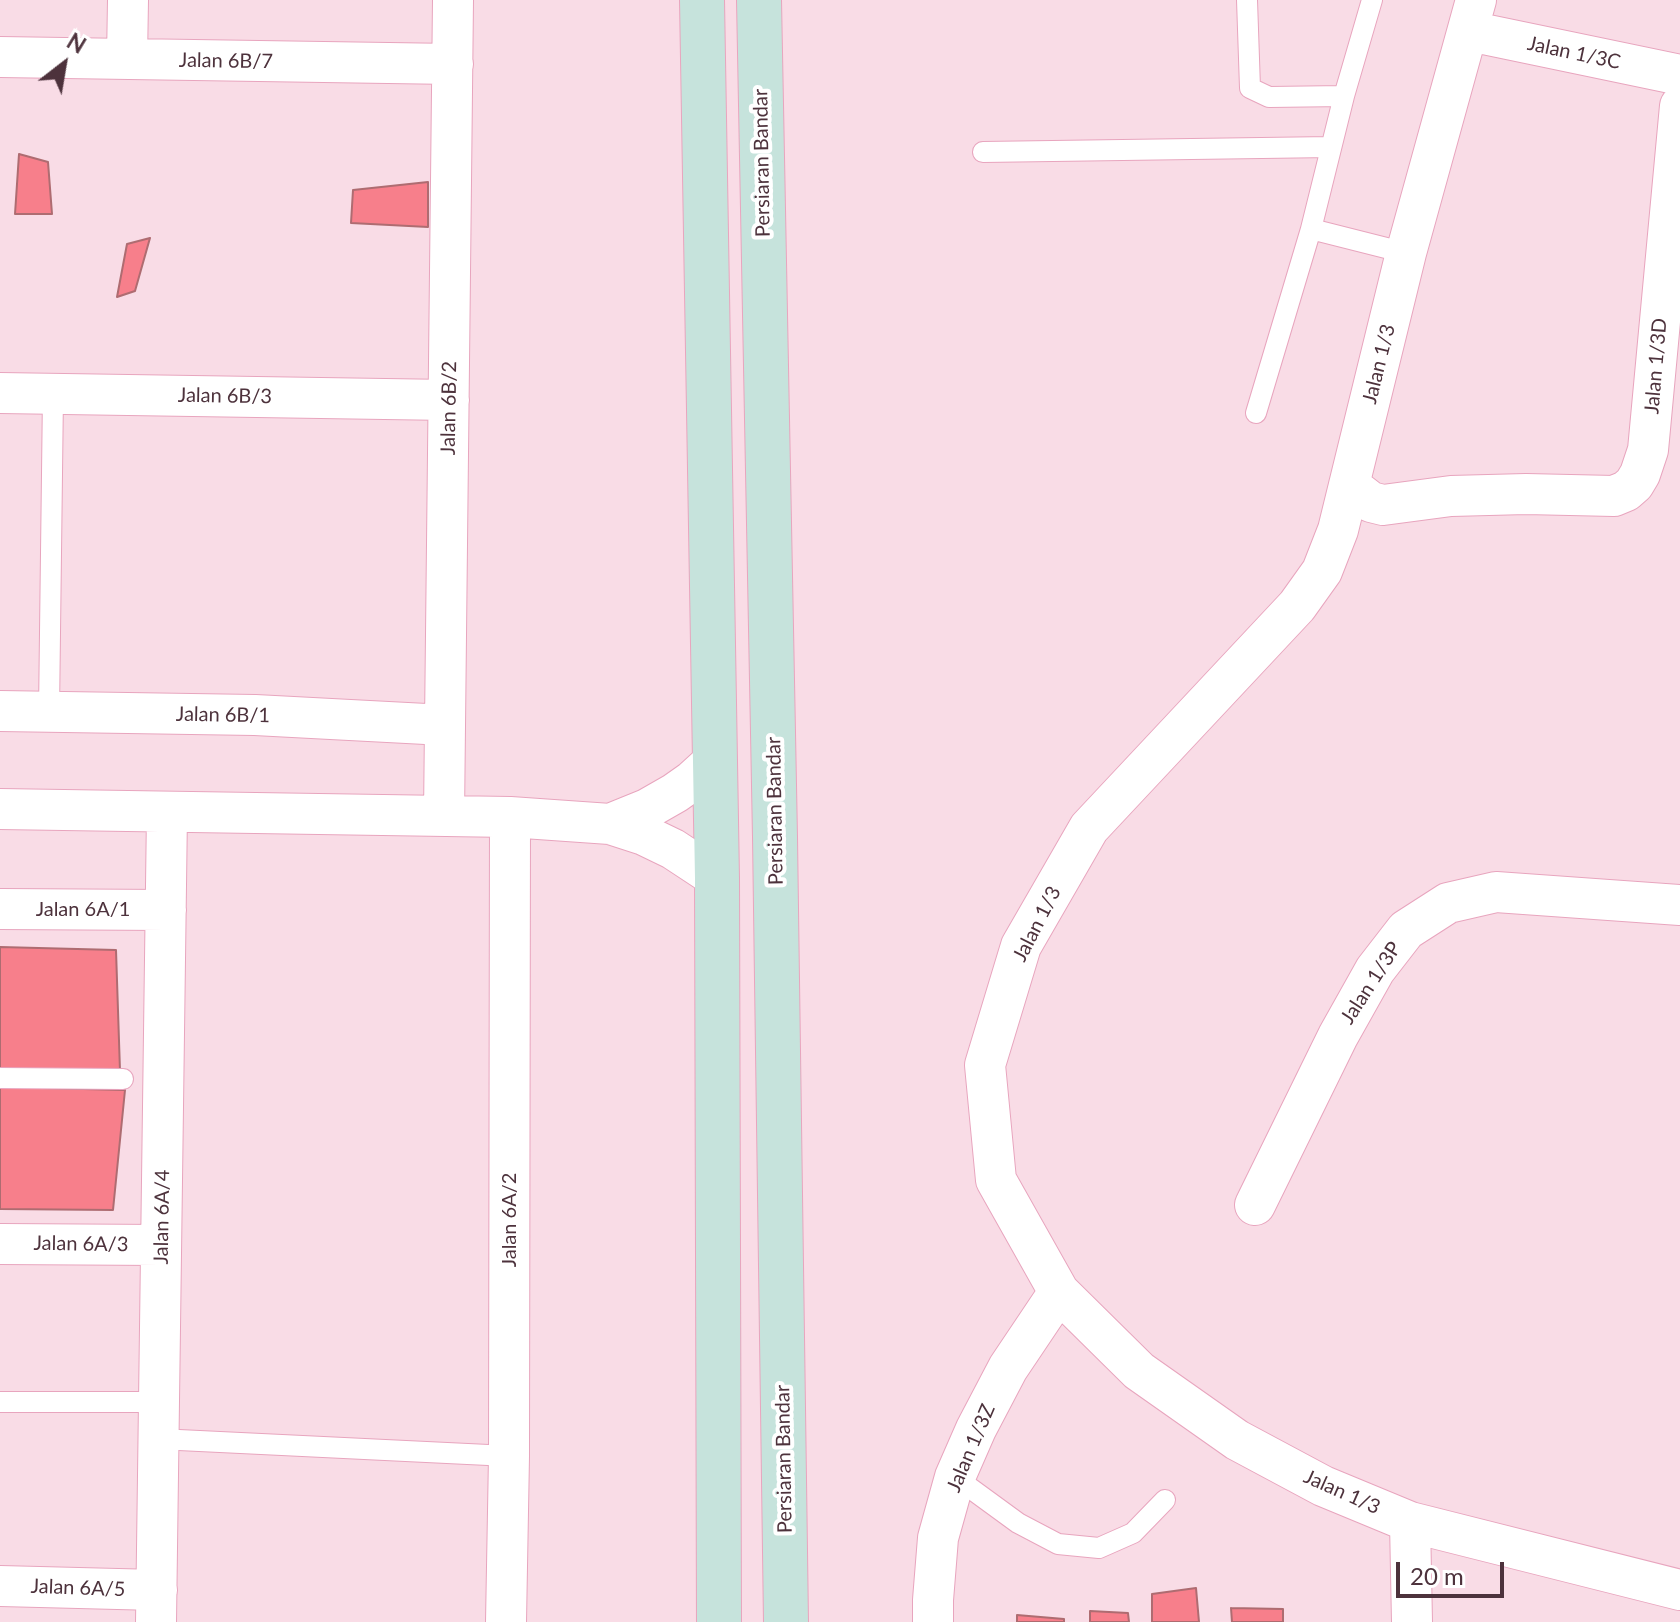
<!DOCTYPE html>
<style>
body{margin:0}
#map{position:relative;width:1680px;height:1622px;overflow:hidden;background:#f9dce6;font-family:Lato,sans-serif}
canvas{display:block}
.north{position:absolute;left:24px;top:24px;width:80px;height:80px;-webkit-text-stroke:6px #fff;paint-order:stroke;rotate:31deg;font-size:22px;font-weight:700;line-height:32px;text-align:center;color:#4d323c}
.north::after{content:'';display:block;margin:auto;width:28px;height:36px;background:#4d323c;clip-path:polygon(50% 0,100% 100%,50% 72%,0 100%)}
.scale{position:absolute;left:1396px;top:1562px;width:108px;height:36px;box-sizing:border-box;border:4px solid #4d323c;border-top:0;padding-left:10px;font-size:24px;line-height:28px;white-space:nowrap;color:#4d323c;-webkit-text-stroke:6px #fff;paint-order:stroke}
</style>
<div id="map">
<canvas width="1680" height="1622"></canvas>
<div class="north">N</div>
<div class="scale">20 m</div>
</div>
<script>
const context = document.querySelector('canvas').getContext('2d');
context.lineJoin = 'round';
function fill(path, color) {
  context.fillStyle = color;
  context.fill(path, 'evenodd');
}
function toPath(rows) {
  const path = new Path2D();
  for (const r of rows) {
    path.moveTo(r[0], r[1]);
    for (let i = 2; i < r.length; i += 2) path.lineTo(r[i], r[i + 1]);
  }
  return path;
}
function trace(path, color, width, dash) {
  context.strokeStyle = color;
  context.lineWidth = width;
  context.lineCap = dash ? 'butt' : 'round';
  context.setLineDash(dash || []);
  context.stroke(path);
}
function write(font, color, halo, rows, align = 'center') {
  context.font = font + ' Lato,sans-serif';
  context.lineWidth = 8;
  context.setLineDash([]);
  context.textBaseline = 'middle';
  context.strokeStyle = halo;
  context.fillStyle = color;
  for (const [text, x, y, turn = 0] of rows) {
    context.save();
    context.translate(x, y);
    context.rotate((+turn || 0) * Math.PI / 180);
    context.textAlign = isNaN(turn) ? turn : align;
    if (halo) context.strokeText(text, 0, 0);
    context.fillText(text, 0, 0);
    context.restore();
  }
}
const building = toPath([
 [19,154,48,162,52,214,15,214,19,154],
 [428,182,428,227,351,223,353,190,428,182],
 [150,238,135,291,117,297,127,244,150,238],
 [0,947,116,950,120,1071,0,1069,0,947],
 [0,1087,125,1090,113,1210,0,1209,0,1087],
 [1196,1588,1199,1622,1152,1622,1152,1594,1196,1588],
 [1231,1608,1283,1609,1283,1622,1232,1622,1231,1608],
 [1090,1611,1128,1613,1129,1622,1090,1622,1090,1611],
 [1017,1615,1064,1619,1064,1622,1017,1622,1017,1615]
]);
fill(building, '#f77f8b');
trace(building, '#ae6c71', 2);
const service = toPath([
 [1247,0,1250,88,1269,97,1344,96],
 [1372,0,1344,96,1311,229,1406,253],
 [983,152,1331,147],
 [1256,413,1311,229],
 [49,712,53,394],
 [0,1078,123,1079],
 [0,1402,159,1402],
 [158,1439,509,1456],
 [955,1477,1018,1523,1058,1544,1099,1548,1133,1533,1165,1500]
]);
const minor = toPath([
 [1476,0,1406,253,1338,530,1322,571,1297,606,1089,828,1021,946,985,1065,996,1180,1059,1292,1139,1371,1237,1440,1323,1486,1410,1522,1680,1590],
 [1469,31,1680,75],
 [0,57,453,64],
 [127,59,128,0],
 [0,393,449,400],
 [1349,485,1371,502,1383,505,1451,496,1526,494,1614,496,1626,491,1634,484,1640,474,1648,450,1680,106],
 [0,711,255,715,445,725],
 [0,809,510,817,610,824,644,835,673,849,717,878],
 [444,816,453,0],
 [610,824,647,809,675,793,692,781,715,760],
 [0,909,166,910],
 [1255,1205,1338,1036,1375,970,1406,930,1448,903,1496,892,1680,905],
 [0,1244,161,1245],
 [1410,1522,1412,1622],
 [0,1586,157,1590],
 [156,1622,167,812],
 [506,1622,509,1456,510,817],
 [933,1622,933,1600,938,1538,955,1477,976,1429,1008,1368,1059,1292]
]);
const secondary = toPath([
 [702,0,717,878,719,1622],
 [759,0,775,837,786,1622]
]);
trace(service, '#e8a5be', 22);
trace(minor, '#e8a5be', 42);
trace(secondary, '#e8a5be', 46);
trace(service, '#fff', 20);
trace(minor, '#fff', 40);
trace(secondary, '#c6e3dc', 44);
write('20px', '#4d323c', '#fff', [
 ["Jalan 1/3C",1574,53,12],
 ["Jalan 6B/7",226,61,1],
 ["Persiaran Bandar",762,163,-91],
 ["Jalan 1/3",1379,364,-76],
 ["Jalan 1/3D",1656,366,-85],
 ["Jalan 6B/3",225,396,1],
 ["Jalan 6B/2",449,408,-89],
 ["Jalan 6B/1",223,715,1],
 ["Persiaran Bandar",775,811,-91],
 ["Jalan 6A/1",83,910],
 ["Jalan 1/3",1037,924,-63],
 ["Jalan 1/3P",1371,983,-57],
 ["Jalan 6A/4",162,1217,-89],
 ["Jalan 6A/2",510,1220,-90],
 ["Jalan 6A/3",81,1244,1],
 ["Jalan 1/3Z",971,1448,-67],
 ["Persiaran Bandar",784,1459,-91],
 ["Jalan 1/3",1342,1492,24],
 ["Jalan 6A/5",78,1588,2]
]);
</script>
